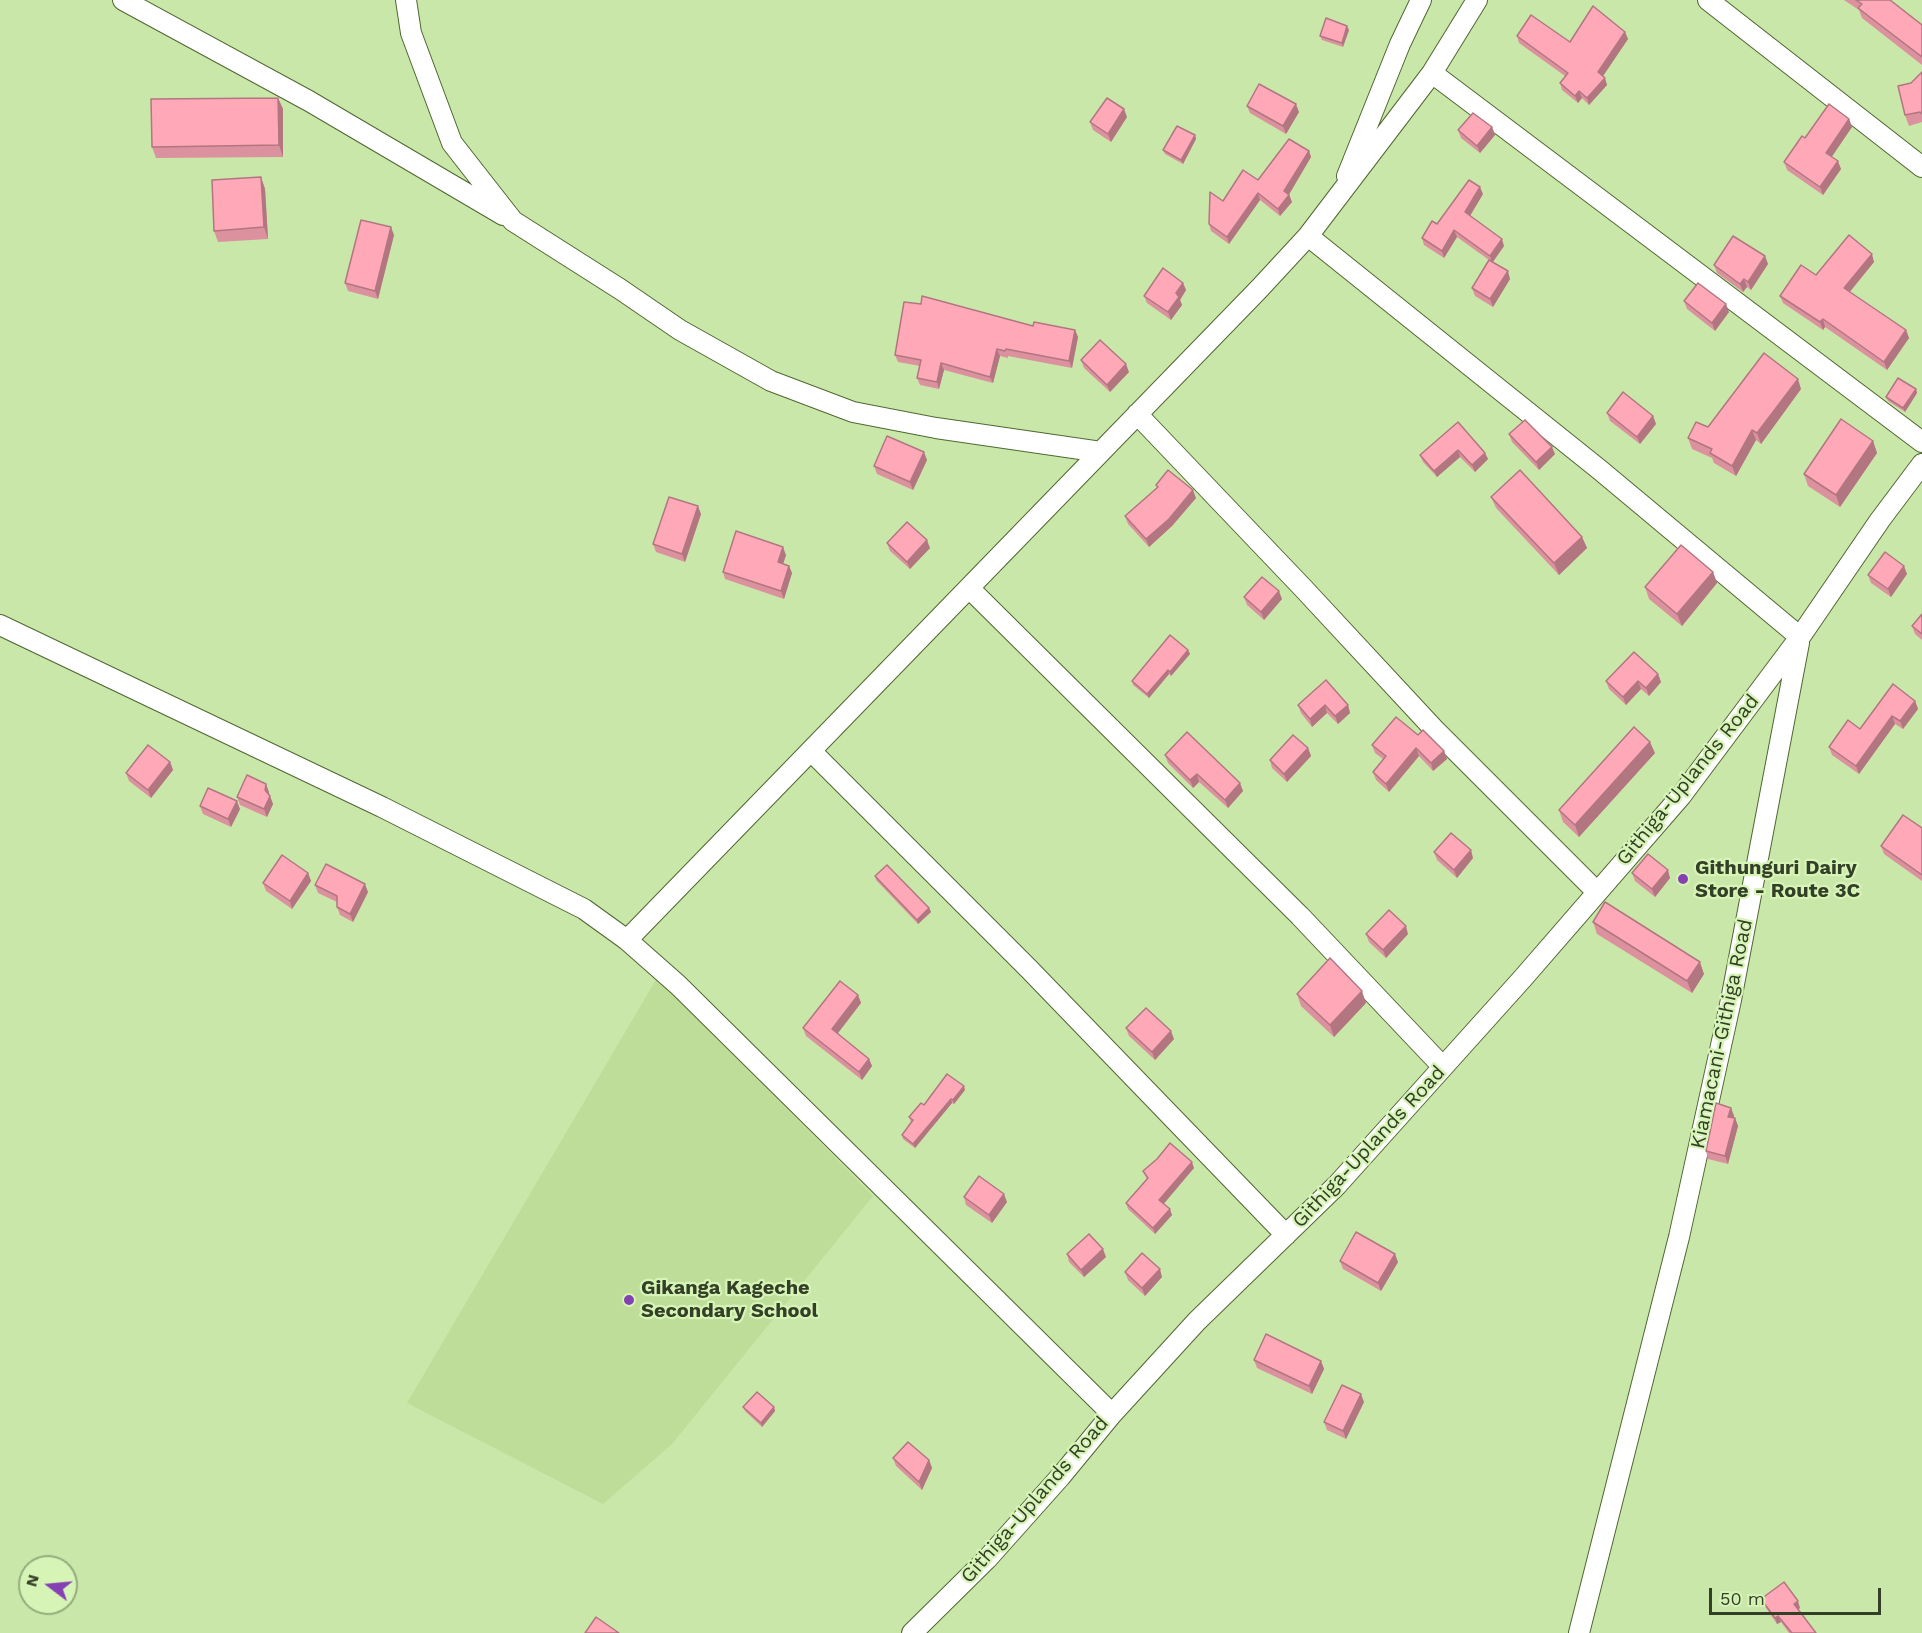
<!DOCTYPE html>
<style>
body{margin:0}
#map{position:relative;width:1922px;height:1633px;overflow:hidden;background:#cae7aa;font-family:"Work Sans",sans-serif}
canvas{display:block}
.north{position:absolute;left:18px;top:1555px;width:60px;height:60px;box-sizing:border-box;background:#d7f4b7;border:2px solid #95ac7d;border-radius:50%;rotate:286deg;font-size:16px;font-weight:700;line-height:24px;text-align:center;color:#333f26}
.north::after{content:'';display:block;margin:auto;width:21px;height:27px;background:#8540b4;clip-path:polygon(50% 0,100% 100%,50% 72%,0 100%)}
.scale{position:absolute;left:1709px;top:1588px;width:172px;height:27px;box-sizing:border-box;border:3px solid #333f26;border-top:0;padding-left:8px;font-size:18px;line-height:21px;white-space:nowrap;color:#333f26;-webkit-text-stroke:4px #d7f4b7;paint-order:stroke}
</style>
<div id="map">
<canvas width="1922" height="1633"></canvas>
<div class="north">N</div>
<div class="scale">50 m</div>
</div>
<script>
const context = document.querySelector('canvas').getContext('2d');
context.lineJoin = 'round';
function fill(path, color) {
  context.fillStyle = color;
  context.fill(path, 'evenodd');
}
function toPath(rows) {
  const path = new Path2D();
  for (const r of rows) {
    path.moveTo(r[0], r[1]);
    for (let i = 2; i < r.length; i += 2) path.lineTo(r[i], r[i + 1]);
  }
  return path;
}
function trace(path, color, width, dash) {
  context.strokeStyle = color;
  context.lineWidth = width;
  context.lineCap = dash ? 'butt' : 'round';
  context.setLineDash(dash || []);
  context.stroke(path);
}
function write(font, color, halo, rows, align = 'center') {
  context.font = font + ' "Work Sans",sans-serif';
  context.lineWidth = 4.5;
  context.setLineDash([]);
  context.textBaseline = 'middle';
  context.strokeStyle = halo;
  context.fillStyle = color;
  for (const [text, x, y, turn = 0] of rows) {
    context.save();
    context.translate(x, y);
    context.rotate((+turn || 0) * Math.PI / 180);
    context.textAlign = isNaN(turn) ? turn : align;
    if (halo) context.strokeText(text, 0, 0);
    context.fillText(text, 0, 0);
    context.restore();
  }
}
fill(toPath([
 [657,978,873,1196,672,1444,603,1504,407,1403]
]), '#bddd99');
const minor = toPath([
 [123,0,309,101,503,215],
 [406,0,411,33,452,143,513,221,620,289,680,330,771,381,853,412,936,428,1101,452],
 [1708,0,1922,167],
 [1432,73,1922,442],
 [1347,176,1400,44,1421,0],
 [1308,236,1600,470,1800,637],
 [1137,414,1303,588,1434,729,1597,892],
 [969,588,1300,916,1443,1067],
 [0,625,382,807,584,909,627,940,678,985,1112,1414],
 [811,751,1029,969,1286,1235],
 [627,940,1259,289,1308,236,1432,73,1477,0],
 [912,1633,987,1559,1061,1476,1112,1414,1197,1321,1337,1185,1523,978,1681,796,1800,637,1880,520,1922,464],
 [1579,1633,1679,1237,1731,1000,1799,643]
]);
trace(minor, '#4f6830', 22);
trace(minor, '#fff', 20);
fill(toPath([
 [1844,0,1890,0,1922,25,1922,65,1862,18,1859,10],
 [1349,30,1343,47,1322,40,1320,36],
 [1625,32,1628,39,1603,76,1607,85,1589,105,1582,98,1578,103,1562,90,1560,83,1565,76,1519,43,1517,36,1570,42],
 [1922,72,1922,122,1909,126,1905,115,1911,83],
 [278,98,283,109,283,157,156,158,152,147],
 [1247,106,1299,112,1286,134,1250,113],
 [1127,117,1111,142,1093,130,1090,122],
 [1849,119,1852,127,1831,157,1841,169,1823,195,1787,170,1784,162,1805,138],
 [1492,127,1495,135,1480,153,1461,138,1458,130],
 [1195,135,1196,139,1183,164,1165,154,1163,150],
 [1309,151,1311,157,1289,194,1292,202,1280,216,1260,200,1229,244,1211,231,1209,224,1258,180],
 [261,177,265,189,268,239,218,242,214,231],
 [1483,194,1470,216,1504,246,1493,262,1510,279,1493,307,1475,296,1472,288,1489,260,1457,237,1444,258,1424,245,1422,238,1437,224],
 [394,235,378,299,348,291,345,283],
 [1765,256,1768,264,1751,290,1747,287,1743,292,1717,273,1714,265],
 [1874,262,1850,292,1906,330,1909,338,1887,370,1825,327,1823,330,1783,303,1780,296,1816,275],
 [1183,283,1186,290,1180,300,1182,305,1171,320,1147,303,1144,296],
 [1684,301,1729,312,1715,331,1687,309],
 [1033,326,1075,330,1078,337,1072,368,1008,356,1008,358,1000,356,993,383,944,370,939,389,920,385,917,378,920,366,898,362,895,355],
 [1081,360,1129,372,1110,392,1084,368],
 [1801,389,1761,444,1756,440,1736,476,1714,463,1712,458,1692,449,1688,438,1708,427],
 [1916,389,1917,393,1905,412,1888,401,1886,397],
 [1607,413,1653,416,1656,424,1640,444,1610,421],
 [1458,422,1485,453,1488,459,1475,472,1460,457,1437,477,1423,462,1420,455],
 [1509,434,1555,454,1539,470,1512,442],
 [1873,441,1877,453,1840,507,1808,486,1804,474],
 [927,460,913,490,877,474,874,466],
 [1156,485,1196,498,1172,526,1149,547,1128,524,1125,516,1157,488],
 [1491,497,1582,537,1587,548,1559,575,1496,508],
 [701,514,685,562,656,552,653,544],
 [887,543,930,548,910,569,890,551],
 [786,555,783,564,789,566,792,573,784,599,725,579,723,572],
 [1713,572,1717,583,1682,626,1649,599,1645,587],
 [1907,574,1891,597,1871,583,1868,575],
 [1244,597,1282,599,1264,620,1247,605],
 [1922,614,1922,640,1915,634,1912,626],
 [1188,650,1190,654,1171,676,1169,674,1149,698,1133,685,1132,681],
 [1658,674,1661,682,1649,696,1641,689,1626,705,1609,689,1606,681],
 [1915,701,1918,709,1903,729,1895,724,1859,774,1832,755,1829,747],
 [1298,705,1348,705,1350,713,1338,724,1327,713,1312,727,1301,713],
 [1418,735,1444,751,1447,759,1433,771,1419,756,1389,792,1376,780,1373,772,1383,759,1375,753,1372,745],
 [1308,748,1311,756,1287,782,1272,768,1270,760],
 [1655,753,1579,837,1563,822,1559,810],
 [1165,755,1243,791,1228,808,1199,782,1193,788,1168,763],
 [170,762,173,770,151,798,129,781,126,773],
 [269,792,269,794,273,804,267,817,240,805,237,797],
 [200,806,240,809,231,827,203,814],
 [1922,828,1922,881,1884,854,1881,846],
 [1434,852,1473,858,1457,878,1437,860],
 [308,873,311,881,292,909,266,891,263,883],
 [1632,873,1670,878,1655,897,1635,881],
 [875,876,929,908,931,912,918,924,876,880],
 [315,885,368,892,353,922,340,915,337,907,337,902,318,893],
 [1593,922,1704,974,1692,993,1597,934],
 [1366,934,1408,934,1386,958,1369,942],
 [1297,994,1366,1003,1334,1037,1301,1006],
 [858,995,861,1003,837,1034,869,1059,872,1066,862,1080,806,1036,803,1028],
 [1126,1028,1174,1039,1155,1060,1129,1036],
 [965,1090,954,1104,952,1103,915,1148,903,1139,902,1135,911,1122,909,1117,924,1105],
 [1731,1108,1734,1116,1733,1118,1735,1118,1738,1126,1728,1164,1708,1159,1706,1151],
 [1194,1168,1163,1203,1172,1215,1155,1234,1128,1209,1126,1203,1147,1179,1143,1171],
 [964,1197,1007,1202,992,1223,966,1205],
 [1067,1254,1106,1257,1084,1277,1069,1262],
 [1340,1261,1398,1262,1381,1291,1343,1269],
 [1125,1272,1162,1277,1145,1296,1128,1280],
 [1254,1360,1321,1361,1324,1369,1312,1394,1257,1368],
 [1364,1402,1346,1439,1327,1430,1324,1422],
 [743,1407,774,1407,775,1411,762,1427,745,1411],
 [893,1458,929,1460,932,1468,922,1490,896,1466],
 [1761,1599,1800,1608,1798,1610,1816,1633,1789,1633,1781,1622,1777,1624,1764,1605]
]), '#db919e');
fill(toPath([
 [1347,26,1349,30,1343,47,1342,43],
 [1625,32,1628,39,1601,79,1598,72],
 [1605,78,1607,85,1589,105,1587,98],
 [1579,91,1582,98,1578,103,1575,96],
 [278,98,283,109,283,157,279,145],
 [1296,104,1299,112,1286,134,1283,126],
 [1124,109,1127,117,1111,142,1108,134],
 [1849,119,1852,127,1829,161,1826,153],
 [1492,127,1495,135,1480,153,1477,146],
 [1195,135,1196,139,1183,164,1181,160],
 [1309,151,1311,157,1287,198,1284,191],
 [1838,161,1841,169,1823,195,1820,187],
 [261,177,265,189,268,239,264,227],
 [1480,187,1483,194,1468,219,1465,212],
 [1258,193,1260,200,1229,244,1227,237],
 [1289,195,1292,202,1280,216,1278,209],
 [391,227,394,235,378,299,375,291],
 [1454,230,1457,237,1444,258,1442,251],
 [1502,239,1504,246,1492,263,1490,256],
 [1872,254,1874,262,1847,295,1844,288],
 [1765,256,1768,264,1751,290,1748,282],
 [1508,271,1510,279,1493,307,1490,299],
 [1744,279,1747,287,1743,292,1740,284],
 [1183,283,1186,290,1180,300,1182,305,1171,320,1168,312,1176,293],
 [1726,304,1729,312,1715,331,1712,323],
 [1823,319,1825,327,1823,330,1820,322],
 [1075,330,1078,337,1072,368,1069,361],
 [1906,330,1909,338,1887,370,1884,362],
 [997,349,1000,356,993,383,990,377],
 [941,363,944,370,939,389,937,382],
 [1126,364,1129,372,1110,392,1107,385],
 [1798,379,1801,389,1761,444,1757,433],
 [1916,389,1917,393,1905,412,1903,408],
 [1653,416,1656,424,1640,444,1637,437],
 [1752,430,1756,440,1736,476,1732,466],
 [1873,441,1877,453,1840,507,1836,495],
 [1552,447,1555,454,1539,470,1536,462],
 [1458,450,1460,457,1437,477,1434,471],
 [924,452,927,460,913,490,910,482],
 [1485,453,1488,459,1475,472,1472,465],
 [1193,490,1196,498,1172,526,1149,547,1146,539],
 [698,506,701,514,685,562,682,554],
 [1582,537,1587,548,1559,575,1554,563],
 [927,540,930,548,910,569,907,562],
 [783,547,786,555,781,570,778,562],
 [789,566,792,573,784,599,781,591],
 [1904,566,1907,574,1891,597,1888,589],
 [1713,572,1717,583,1682,626,1677,614],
 [1279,591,1282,599,1264,620,1261,612],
 [1188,650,1190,654,1171,676,1170,672],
 [1168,670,1169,674,1149,698,1147,694],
 [1658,674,1661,682,1649,696,1646,688],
 [1638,681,1641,689,1626,705,1623,697],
 [1915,701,1918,709,1903,729,1900,721],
 [1325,705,1327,713,1312,727,1310,719],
 [1348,705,1350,713,1338,724,1335,716],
 [1892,716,1895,724,1859,774,1856,766],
 [1650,742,1655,753,1579,837,1575,825],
 [1308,748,1311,756,1287,782,1284,774],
 [1416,748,1419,756,1389,792,1386,784],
 [1444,751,1447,759,1433,771,1431,763],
 [170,762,173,770,151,798,148,790],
 [1197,774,1199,782,1193,788,1190,780],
 [1240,783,1243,791,1228,808,1225,800],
 [266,784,269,792,268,798,265,790],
 [270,796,273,804,267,817,264,809],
 [237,801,240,809,231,827,228,819],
 [1471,850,1473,858,1457,878,1454,870],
 [1668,870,1670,878,1655,897,1652,889],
 [308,873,311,881,292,909,290,901],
 [365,884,368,892,353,922,350,914],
 [929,908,931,912,918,924,917,920],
 [1406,926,1408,934,1386,958,1383,950],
 [1700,962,1704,974,1692,993,1687,981],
 [1362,991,1366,1003,1334,1037,1330,1025],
 [858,995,861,1003,835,1037,832,1029],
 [1171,1031,1174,1039,1155,1060,1152,1052],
 [869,1059,872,1066,862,1080,859,1072],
 [964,1086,965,1090,954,1104,953,1100],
 [951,1099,952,1103,915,1148,913,1144],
 [1731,1108,1734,1116,1731,1125,1728,1117],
 [1735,1118,1738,1126,1728,1164,1725,1156],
 [1192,1162,1194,1168,1162,1206,1159,1200],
 [1004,1194,1007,1202,992,1223,989,1215],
 [1170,1209,1172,1215,1155,1234,1153,1228],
 [1103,1249,1106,1257,1084,1277,1081,1270],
 [1395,1254,1398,1262,1381,1291,1378,1283],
 [1160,1269,1162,1277,1145,1296,1142,1288],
 [1321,1361,1324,1369,1312,1394,1309,1386],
 [1361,1394,1364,1402,1346,1439,1343,1431],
 [774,1407,775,1411,762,1427,761,1423],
 [929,1460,932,1468,922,1490,919,1482],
 [1798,1601,1800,1608,1796,1611,1794,1604],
 [1778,1616,1781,1622,1777,1624,1775,1618]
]), '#b27681');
const building = toPath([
 [1856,0,1890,0,1922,25,1922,57,1858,8,1862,4,1856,0],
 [1593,6,1625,32,1598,72,1605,78,1587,98,1579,91,1575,96,1560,83,1568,73,1517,36,1531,15,1570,42,1593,6],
 [1326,18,1347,26,1342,43,1320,36,1326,18],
 [1922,72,1922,114,1920,112,1905,115,1898,86,1911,83,1922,72],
 [1259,84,1296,104,1283,126,1247,106,1259,84],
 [278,98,279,145,152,147,151,99,278,98],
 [1107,98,1124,109,1108,134,1090,122,1107,98],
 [1829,104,1849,119,1826,153,1838,161,1820,187,1784,162,1802,136,1805,138,1829,104],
 [1473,113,1492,127,1477,146,1458,130,1473,113],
 [1177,126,1195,135,1181,160,1163,150,1177,126],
 [1289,139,1309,151,1284,191,1289,195,1278,209,1258,193,1227,237,1209,224,1210,192,1223,201,1243,170,1258,180,1289,139],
 [261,177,264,227,214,231,212,180,261,177],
 [1469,180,1480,187,1465,212,1502,239,1490,256,1454,230,1442,251,1422,238,1432,221,1437,224,1469,180],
 [361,220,391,227,375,291,345,283,361,220],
 [1849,235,1872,254,1844,288,1906,330,1884,362,1823,319,1820,322,1780,296,1801,265,1816,275,1849,235],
 [1733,236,1765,256,1748,282,1744,279,1740,284,1714,265,1733,236],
 [1489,260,1508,271,1490,299,1472,288,1489,260],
 [1163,268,1183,283,1176,293,1179,297,1168,312,1144,296,1163,268],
 [1698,283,1726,304,1712,323,1684,301,1698,283],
 [922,296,1033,326,1034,322,1075,330,1069,361,1006,349,1005,351,997,349,990,377,941,363,937,382,917,378,921,360,895,355,904,302,921,304,922,296],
 [1100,340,1126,364,1107,385,1081,360,1100,340],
 [1764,353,1798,379,1757,433,1752,430,1732,466,1710,453,1712,449,1688,438,1696,422,1708,427,1764,353],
 [1898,378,1916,389,1903,408,1886,397,1898,378],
 [1623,392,1653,416,1637,437,1607,413,1623,392],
 [1841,419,1873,441,1836,495,1804,474,1841,419],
 [1525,420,1552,447,1536,462,1509,434,1525,420],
 [1458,422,1485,453,1472,465,1458,450,1434,471,1420,455,1458,422],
 [887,436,924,452,910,482,874,466,887,436],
 [1168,470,1193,490,1169,519,1146,539,1125,516,1158,487,1156,485,1168,470],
 [1520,470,1582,537,1554,563,1491,497,1520,470],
 [669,497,698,506,682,554,653,544,669,497],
 [907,522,927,540,907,562,887,543,907,522],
 [736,531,783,547,778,562,789,566,781,591,723,572,736,531],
 [1681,545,1713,572,1677,614,1645,587,1681,545],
 [1885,552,1904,566,1888,589,1868,575,1885,552],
 [1262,577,1279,591,1261,612,1244,597,1262,577],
 [1922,614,1922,634,1912,626,1922,614],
 [1170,635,1188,650,1170,672,1168,670,1147,694,1132,681,1170,635],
 [1634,652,1658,674,1646,688,1638,681,1623,697,1606,681,1634,652],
 [1326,680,1348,705,1335,716,1325,705,1310,719,1298,705,1326,680],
 [1893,684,1915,701,1900,721,1892,716,1856,766,1829,747,1848,720,1860,729,1893,684],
 [1396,717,1418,735,1423,730,1444,751,1431,763,1416,748,1386,784,1373,772,1386,756,1372,745,1396,717],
 [1634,727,1650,742,1575,825,1559,810,1634,727],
 [1187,732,1240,783,1225,800,1197,774,1190,780,1165,755,1187,732],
 [1293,735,1308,748,1284,774,1270,760,1293,735],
 [148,745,170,762,148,790,126,773,148,745],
 [247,775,266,784,265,790,270,796,264,809,237,797,247,775],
 [208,788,237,801,228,819,200,806,208,788],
 [1903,815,1922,828,1922,875,1881,846,1903,815],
 [1451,833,1471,850,1454,870,1434,852,1451,833],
 [1648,854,1668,870,1652,889,1632,873,1648,854],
 [282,855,308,873,290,901,263,883,282,855],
 [326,864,365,884,350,914,337,907,337,896,315,885,326,864],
 [887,865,929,908,917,920,875,876,887,865],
 [1605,902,1700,962,1687,981,1593,922,1605,902],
 [1389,910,1406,926,1383,950,1366,934,1389,910],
 [1330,958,1362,991,1330,1025,1297,994,1330,958],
 [840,981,858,995,832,1029,869,1059,859,1072,803,1028,840,981],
 [1146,1008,1171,1031,1152,1052,1126,1028,1146,1008],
 [947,1074,964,1086,953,1100,951,1099,913,1144,902,1135,913,1120,909,1117,921,1103,924,1105,947,1074],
 [1716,1103,1731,1108,1728,1117,1735,1118,1725,1156,1706,1151,1716,1103],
 [1170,1143,1192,1162,1159,1200,1170,1209,1153,1228,1126,1203,1148,1178,1143,1171,1157,1159,1170,1143],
 [979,1176,1004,1194,989,1215,964,1197,979,1176],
 [1356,1232,1395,1254,1378,1283,1340,1261,1356,1232],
 [1089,1234,1103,1249,1081,1270,1067,1254,1089,1234],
 [1142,1253,1160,1269,1142,1288,1125,1272,1142,1253],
 [1266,1334,1321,1361,1309,1386,1254,1360,1266,1334],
 [1342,1385,1361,1394,1343,1431,1324,1422,1342,1385],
 [757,1392,774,1407,761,1423,743,1407,757,1392],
 [908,1442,929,1460,919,1482,893,1458,908,1442],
 [1784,1582,1798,1601,1794,1604,1816,1633,1792,1633,1778,1616,1775,1618,1761,1599,1784,1582],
 [596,1617,619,1633,585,1633,596,1617]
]);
fill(building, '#ffa9b8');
trace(building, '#b27681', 1.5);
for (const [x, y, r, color] of [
 [1683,879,6,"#8540b4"],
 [629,1300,6,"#8540b4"]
]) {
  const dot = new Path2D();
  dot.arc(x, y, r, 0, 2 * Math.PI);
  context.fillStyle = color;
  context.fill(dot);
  trace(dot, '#d7f4b7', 2);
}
write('20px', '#333f26', '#d7f4b7', [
 ["Githiga-Uplands Road",1688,780,-51],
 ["Kiamacani-Githiga Road",1722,1034,-78],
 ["Githiga-Uplands Road",1369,1147,-47],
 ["Githiga-Uplands Road",1035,1500,-49]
]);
write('bold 20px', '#333f26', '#d7f4b7', [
 ["Githunguri Dairy",1695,868],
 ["Store - Route 3C",1695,891],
 ["Gikanga Kageche",641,1288],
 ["Secondary School",641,1311]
], 'left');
</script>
